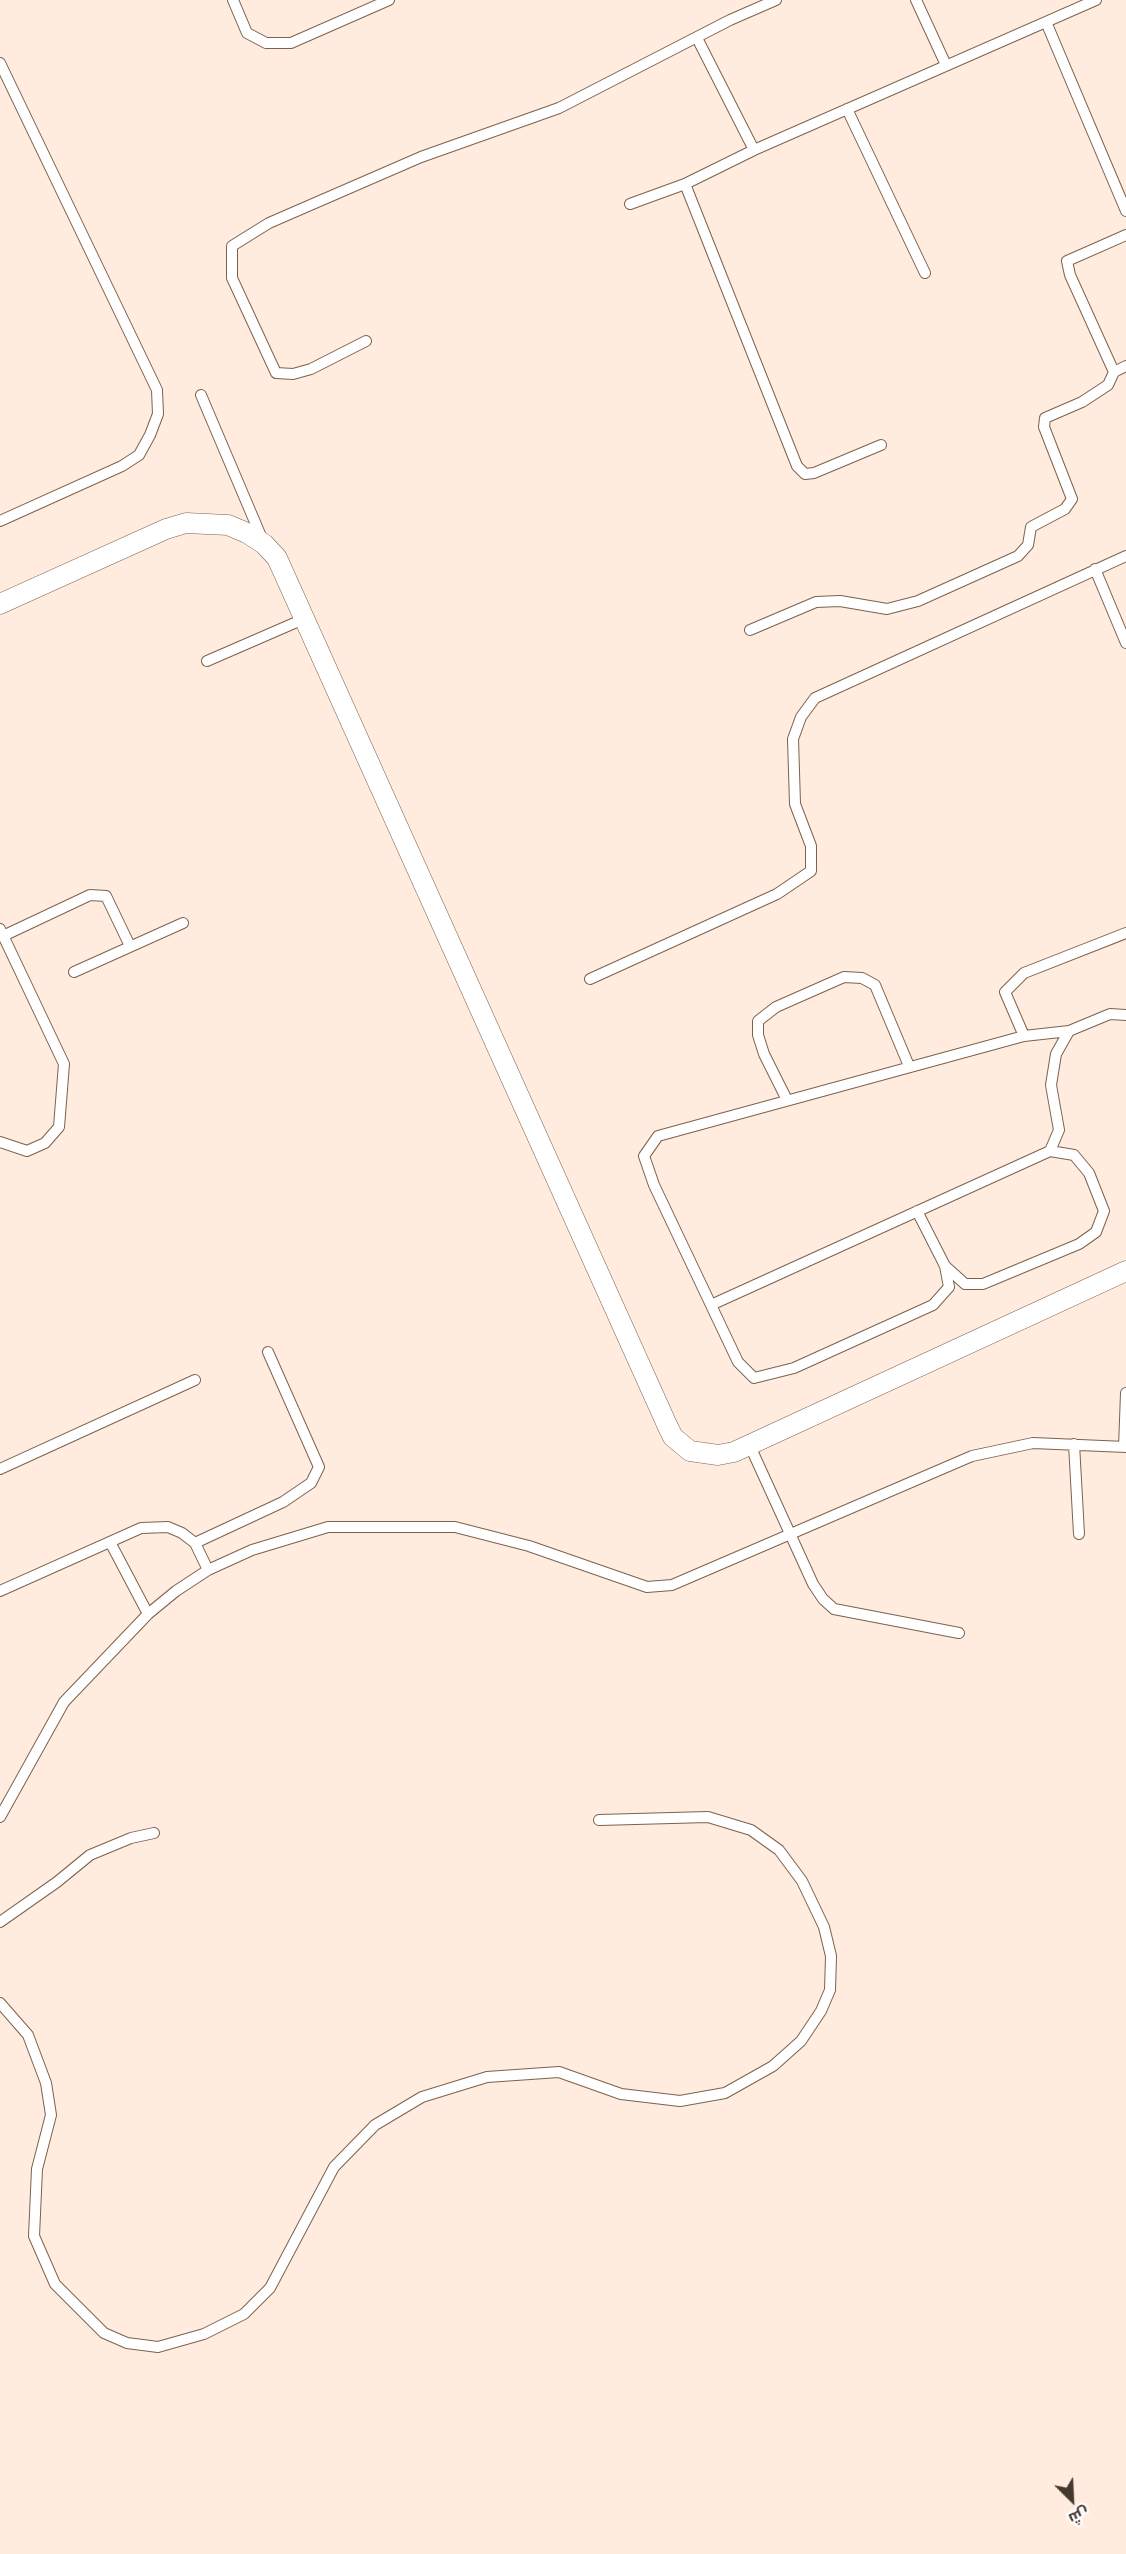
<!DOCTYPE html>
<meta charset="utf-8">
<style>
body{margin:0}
#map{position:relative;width:1126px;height:2554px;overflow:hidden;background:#ffecde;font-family:"Source Serif 4",Cairo,serif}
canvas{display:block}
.north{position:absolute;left:1042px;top:2470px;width:60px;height:60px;-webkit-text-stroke:4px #fff;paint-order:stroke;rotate:156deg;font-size:16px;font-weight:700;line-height:24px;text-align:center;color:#44392f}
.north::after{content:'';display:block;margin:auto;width:21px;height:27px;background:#44392f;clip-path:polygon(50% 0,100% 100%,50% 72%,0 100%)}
</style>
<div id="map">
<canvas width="1126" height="2554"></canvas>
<div class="north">ش</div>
</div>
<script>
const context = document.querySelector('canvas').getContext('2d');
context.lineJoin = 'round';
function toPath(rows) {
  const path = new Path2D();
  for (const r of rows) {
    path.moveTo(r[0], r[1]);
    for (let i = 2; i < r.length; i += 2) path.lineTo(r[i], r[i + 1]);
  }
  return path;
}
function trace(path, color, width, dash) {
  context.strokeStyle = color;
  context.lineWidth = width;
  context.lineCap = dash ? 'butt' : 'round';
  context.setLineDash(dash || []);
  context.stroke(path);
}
const lane = toPath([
 [233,0,247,33,266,43,291,43,389,0],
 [916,0,946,65],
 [1046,22,1126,211],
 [697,38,754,150],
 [0,63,157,390,158,414,150,435,139,455,122,466,0,521],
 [847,109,925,273],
 [685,184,797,466,805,474,814,473,881,445],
 [630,204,685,184,754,150,1096,0],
 [366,341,311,369,293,374,276,373,232,278,232,246,269,223,421,157,559,108,730,20,776,0],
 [1114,372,1070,275,1067,261,1126,235],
 [201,395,263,541],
 [1095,569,1126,643],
 [750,630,816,602,840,601,887,609,918,601,1018,556,1028,545,1031,527,1065,509,1072,499,1044,427,1045,418,1082,402,1108,385,1114,372,1126,366],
 [207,661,306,618],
 [0,929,64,1064,59,1127,45,1143,27,1151,0,1142],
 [3,936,90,895,106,896,130,946],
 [74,972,183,923],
 [590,979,777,894,811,871,811,846,795,804,793,739,801,717,815,698,1126,556],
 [1024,1036,1005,992,1024,973,1126,933],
 [787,1100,764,1054,758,1035,758,1021,776,1007,844,977,862,978,875,985,909,1066],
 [1050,1151,1059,1130,1051,1085,1056,1054,1069,1031],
 [917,1211,945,1266,949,1287,933,1305,794,1368,754,1378,738,1362,654,1185,644,1156,658,1136,1024,1036,1069,1031,1110,1014,1126,1015],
 [711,1305,1050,1151,1074,1155,1089,1173,1104,1211,1096,1232,1079,1244,983,1284,965,1284,945,1266],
 [1074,1444,1079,1534],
 [750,1446,813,1584,823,1599,834,1609,959,1633],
 [1124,1447,1126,1393],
 [0,1469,195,1380],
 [110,1542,148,1614],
 [195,1543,283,1502,311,1483,319,1467,268,1352],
 [0,1591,141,1528,168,1527,182,1533,195,1543,208,1570],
 [0,1817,64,1702,148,1614,176,1591,208,1570,252,1550,328,1527,455,1527,529,1546,647,1587,672,1585,972,1456,1033,1443,1126,1447],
 [0,1922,57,1882,90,1855,131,1838,154,1833],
 [0,2003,28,2035,46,2083,51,2115,37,2169,34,2236,55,2284,104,2333,127,2343,158,2347,204,2334,244,2314,270,2288,334,2167,375,2125,422,2097,487,2077,559,2072,621,2094,680,2101,725,2093,773,2066,801,2041,821,2011,830,1990,831,1956,824,1927,802,1881,779,1850,751,1830,708,1817,599,1820]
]);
const street = toPath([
 [0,604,166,529,186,523,228,525,247,533,264,544,277,558,668,1427,673,1437,690,1451,718,1455,734,1452,1126,1271]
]);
trace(lane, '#7c624d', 12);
trace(street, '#7c624d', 21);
trace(lane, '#fff', 10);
trace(street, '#fff', 20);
</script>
